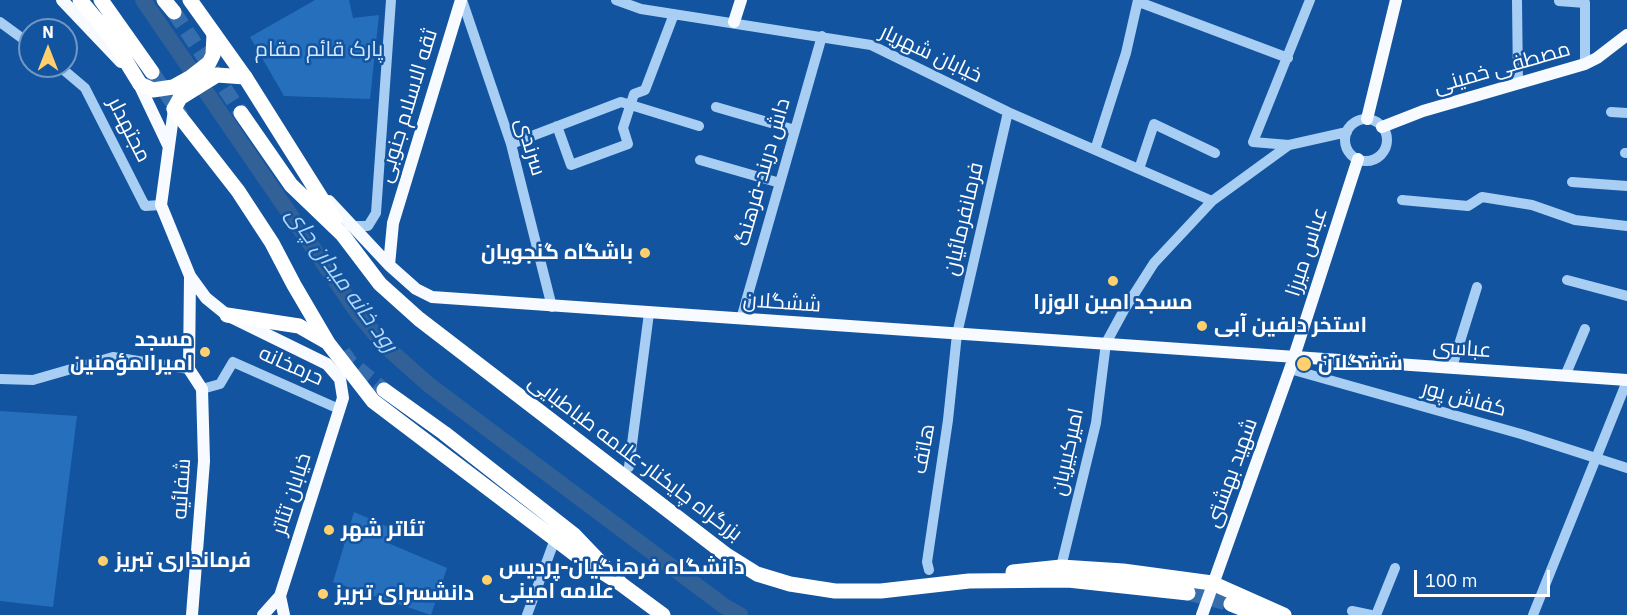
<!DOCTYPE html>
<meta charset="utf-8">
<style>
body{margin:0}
#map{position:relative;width:1627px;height:615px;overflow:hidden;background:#12549f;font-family:"IBM Plex Sans",sans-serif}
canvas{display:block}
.north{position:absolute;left:18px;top:18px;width:60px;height:60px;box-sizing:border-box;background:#12549f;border:2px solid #7198c5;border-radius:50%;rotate:0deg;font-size:16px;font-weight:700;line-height:24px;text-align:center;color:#fff}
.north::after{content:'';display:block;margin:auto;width:21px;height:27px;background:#ffd06d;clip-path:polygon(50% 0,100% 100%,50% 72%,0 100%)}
.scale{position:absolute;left:1414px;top:570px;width:136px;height:27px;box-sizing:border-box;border:3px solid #fff;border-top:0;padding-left:8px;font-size:18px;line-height:21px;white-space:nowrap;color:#fff;-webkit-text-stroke:4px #12549f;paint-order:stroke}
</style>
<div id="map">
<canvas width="1627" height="615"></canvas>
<div class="north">N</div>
<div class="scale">100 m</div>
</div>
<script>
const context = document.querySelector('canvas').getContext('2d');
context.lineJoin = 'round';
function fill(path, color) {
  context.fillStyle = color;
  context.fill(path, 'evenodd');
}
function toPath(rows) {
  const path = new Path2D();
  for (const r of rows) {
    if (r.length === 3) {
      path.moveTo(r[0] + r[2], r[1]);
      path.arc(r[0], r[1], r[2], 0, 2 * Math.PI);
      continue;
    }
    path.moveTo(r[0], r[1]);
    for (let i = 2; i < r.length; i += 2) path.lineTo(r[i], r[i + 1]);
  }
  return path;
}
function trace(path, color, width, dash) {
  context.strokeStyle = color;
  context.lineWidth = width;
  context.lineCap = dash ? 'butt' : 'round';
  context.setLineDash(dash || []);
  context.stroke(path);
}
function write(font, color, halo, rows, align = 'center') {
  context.font = font + ' "IBM Plex Sans",Cairo,sans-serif';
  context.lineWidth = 5;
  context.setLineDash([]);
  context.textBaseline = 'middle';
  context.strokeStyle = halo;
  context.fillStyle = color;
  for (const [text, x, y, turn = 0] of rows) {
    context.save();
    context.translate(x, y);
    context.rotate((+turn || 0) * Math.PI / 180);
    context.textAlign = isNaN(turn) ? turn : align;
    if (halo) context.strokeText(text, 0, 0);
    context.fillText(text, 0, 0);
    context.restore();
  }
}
fill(toPath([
 [315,0,349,0,353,18,379,15,370,99,284,96,250,37],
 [0,411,77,416,53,607,0,601],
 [354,512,393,529,388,543,447,568,431,615,333,582]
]), '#256fbd');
trace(toPath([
 [143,0,357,312,384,345,429,385,724,606,740,615]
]), '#316197', 16);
trace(toPath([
 [174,12,241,113],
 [152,72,182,117],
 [343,352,350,362,384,390],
 [1188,593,1231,604]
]), '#366ead', 15, [15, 8]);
trace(toPath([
 [462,0,511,144,552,307],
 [616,0,641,9,871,45,1008,112,1212,201],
 [1517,0,1518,83],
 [1559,1,1585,3,1585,64],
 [1139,2,1288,58],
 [0,22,30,44],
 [59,66,85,88,145,206,161,205],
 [716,107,795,130],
 [1611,112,1627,113],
 [1366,140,21],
 [557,126,571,165,628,144,623,128,634,94,645,90,674,14],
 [511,144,621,102,699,126],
 [1289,145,1253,142,1310,0],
 [1095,150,1126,53,1138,0],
 [1625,153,1627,153],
 [700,160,780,183],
 [1139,169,1154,124,1215,153],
 [1572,182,1627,186],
 [1402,200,1468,206,1482,197,1532,205,1575,220,1627,226],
 [351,226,368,226,376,213,391,0],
 [1567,280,1627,296],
 [741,319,822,36],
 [1452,367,1477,287],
 [1290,369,1521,434,1627,468],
 [1565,376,1585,329],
 [0,379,33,380,113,357,189,369],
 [202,389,220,384,233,362,339,409],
 [629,467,649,313],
 [1061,567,1096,423,1106,343,1124,310,1154,263,1212,201,1289,145,1347,132],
 [929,570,927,562,948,420,957,334,1008,112],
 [1352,611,1371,615],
 [527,615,555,539],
 [1376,615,1395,568],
 [1533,615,1627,381]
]), '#a9cef4', 10);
trace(toPath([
 [62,0,121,62],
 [734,22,741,0],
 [138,82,168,145],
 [174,109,161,205,190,276,206,298,227,315,327,364,340,379,343,398,280,596,263,615],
 [1367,119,1396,0],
 [1382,127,1423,111,1585,64,1597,58,1627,35],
 [329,201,389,265,416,289,432,297,1627,380],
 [389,265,393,223,461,0],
 [190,276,189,369,202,389,204,461,192,615],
 [280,596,284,615],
 [1202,615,1290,369,1358,159]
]), '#f7faff', 12);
trace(toPath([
 [80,0,111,37,140,84],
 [101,0,152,72],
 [164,0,174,12],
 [190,0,245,77,335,220],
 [174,109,238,191,272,243,294,285,328,343,373,401,580,558,621,584],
 [241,113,291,185,342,234,380,284,419,319,725,554,757,574,790,584,835,591,881,591,969,581,1068,580,1188,593],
 [227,315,299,326,327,342],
 [384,390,444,433,574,535,621,584,663,615],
 [1013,572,1061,567,1123,571,1212,583,1284,615],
 [1231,604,1258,615]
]), '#fff', 15);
trace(toPath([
 [140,84,153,90,173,87,191,77,209,63,213,55,214,34],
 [174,109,180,98,217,75,245,77]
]), '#fff', 15);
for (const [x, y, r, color] of [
 [645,253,6,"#ffd06d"],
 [1113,281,6,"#ffd06d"],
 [1202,326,6,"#ffd06d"],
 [205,352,6,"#ffd06d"],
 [1304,364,8,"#ffd06d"],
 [329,530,6,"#ffd06d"],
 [103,561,6,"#ffd06d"],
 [487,580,6,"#ffd06d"],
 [323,594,6,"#ffd06d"]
]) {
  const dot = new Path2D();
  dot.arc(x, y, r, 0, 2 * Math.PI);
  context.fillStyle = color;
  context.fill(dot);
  trace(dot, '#12549f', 2);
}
write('21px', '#d2e7fe', '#12549f', [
 ["پارک قائم مقام",319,50]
]);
write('21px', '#fff', '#12549f', [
 ["خیابان شهریار",931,54,25],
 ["مصطفی خمینی",1502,68,-16],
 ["ثقه الاسلام جنوبی",408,106,-73],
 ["مجتهدلر",129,130,63],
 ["سرندی",530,147,73],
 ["داش دربند-فرهنگ",763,172,-74],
 ["فرمانفرمائیان",964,219,-77],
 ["عباس میرزا",1307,252,-72],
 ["ششگلان",782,303,4],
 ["عباسى",1462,349,4],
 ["حرمخانه",291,366,24],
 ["کفاش پور",1464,399,15],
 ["هاتف",924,449,-80],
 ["امیرکبیریان",1068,452,-78],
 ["بزرگراه چایکنار-علامه طباطبایی",635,458,37],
 ["شهید بهشتى",1232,473,-70],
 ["شفائیه",182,489,-86],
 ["خیابان تئاتر",292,494,-72]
]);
write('bold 21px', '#fff', '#12549f', [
 ["باشگاه گنجویان",633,253,"right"],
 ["مسجد امین الوزرا",1113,303,"center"],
 ["استخر دلفین آبی",1214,326],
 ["مسجد",193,340,"right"],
 ["امیرالمؤمنین",193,364,"right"],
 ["ششگلان",1318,364],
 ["تئاتر شهر",341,530],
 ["فرمانداری تبریز",115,561],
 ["دانشگاه فرهنگیان-پردیس",499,568],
 ["علامه امینی",499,592],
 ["دانشسرای تبریز",335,594]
], 'left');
write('italic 22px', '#b6d8fb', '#12549f', [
 ["رود خانه میدان چای",341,280,54]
]);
</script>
